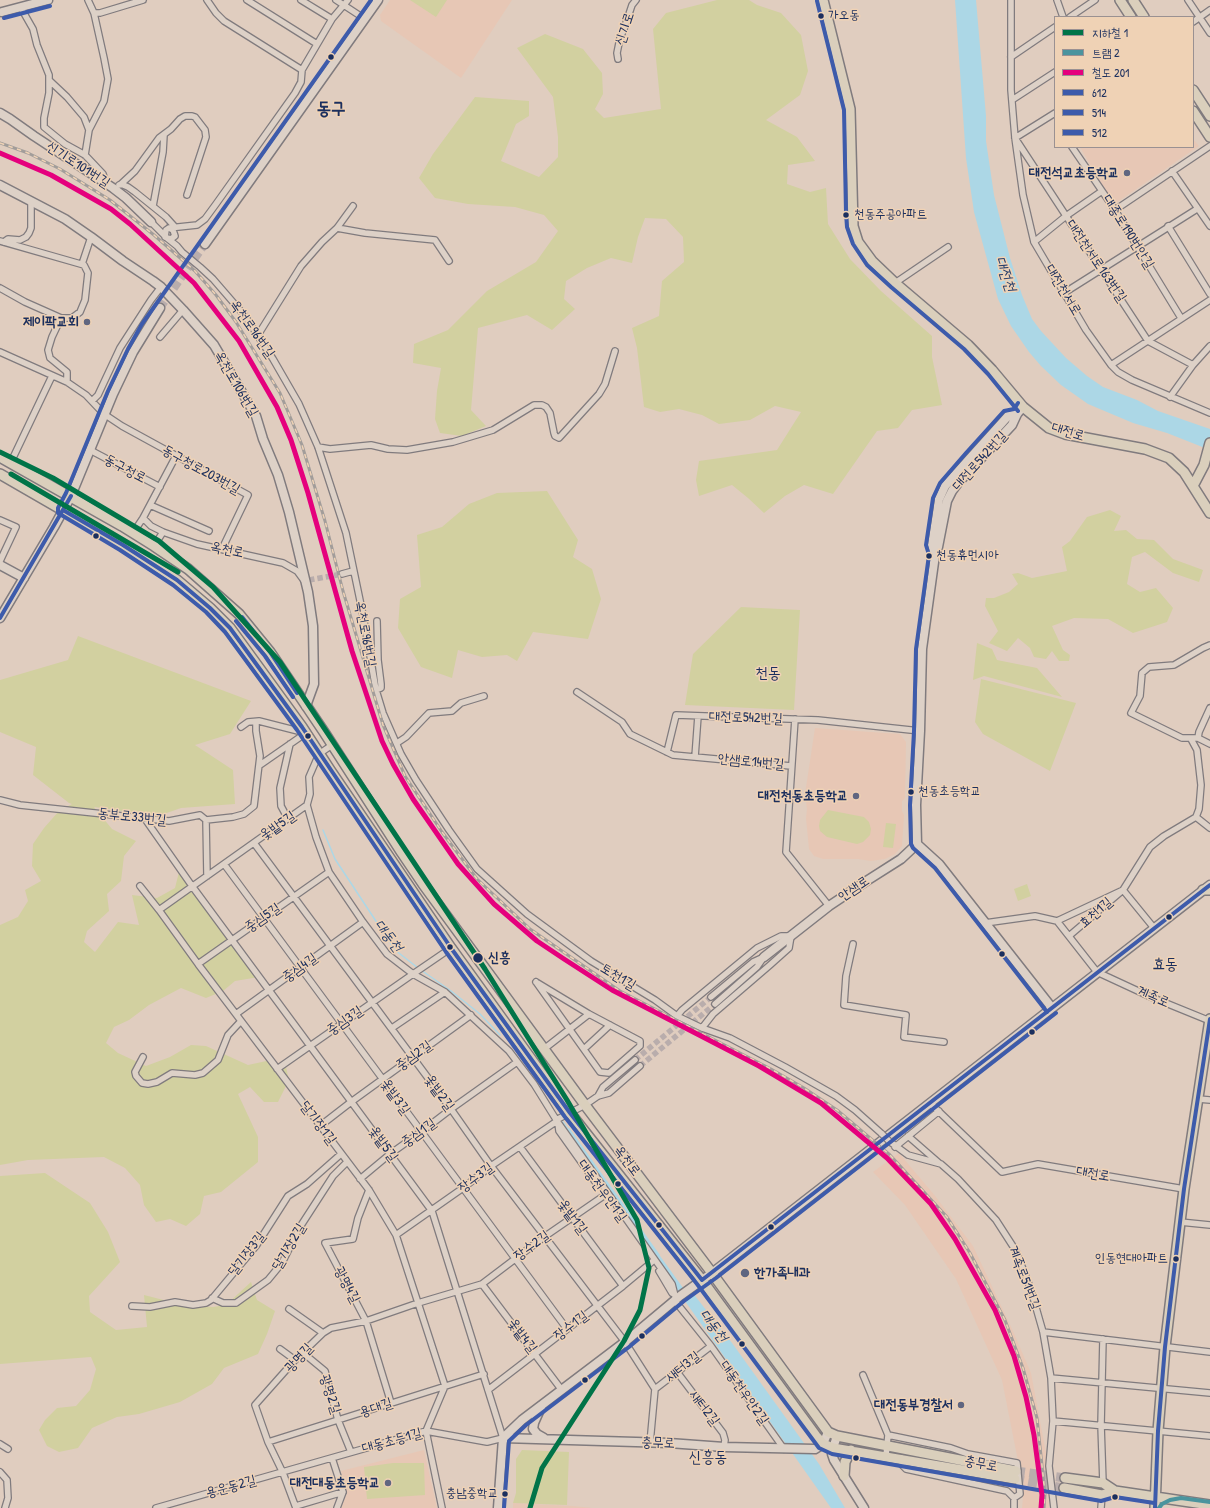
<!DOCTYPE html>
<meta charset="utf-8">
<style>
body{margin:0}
#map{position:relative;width:1210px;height:1508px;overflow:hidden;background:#e0cdbf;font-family:"Patrick Hand","Poor Story",sans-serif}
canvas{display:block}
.legend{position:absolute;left:1054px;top:16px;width:140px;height:132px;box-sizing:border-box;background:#efd2b5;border:1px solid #9a9192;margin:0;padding:5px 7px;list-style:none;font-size:12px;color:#1b2f5e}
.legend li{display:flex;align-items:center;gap:8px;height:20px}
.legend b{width:20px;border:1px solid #9a9192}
</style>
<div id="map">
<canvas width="1210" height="1508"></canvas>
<ul class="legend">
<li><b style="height:5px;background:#007448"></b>지하철 1</li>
<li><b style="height:5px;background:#4b949e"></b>트램 2</li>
<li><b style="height:5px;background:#e5007d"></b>철도 201</li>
<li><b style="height:5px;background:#3d5bab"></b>612</li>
<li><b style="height:5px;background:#3d5bab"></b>514</li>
<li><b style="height:5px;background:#3d5bab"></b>512</li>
</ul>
</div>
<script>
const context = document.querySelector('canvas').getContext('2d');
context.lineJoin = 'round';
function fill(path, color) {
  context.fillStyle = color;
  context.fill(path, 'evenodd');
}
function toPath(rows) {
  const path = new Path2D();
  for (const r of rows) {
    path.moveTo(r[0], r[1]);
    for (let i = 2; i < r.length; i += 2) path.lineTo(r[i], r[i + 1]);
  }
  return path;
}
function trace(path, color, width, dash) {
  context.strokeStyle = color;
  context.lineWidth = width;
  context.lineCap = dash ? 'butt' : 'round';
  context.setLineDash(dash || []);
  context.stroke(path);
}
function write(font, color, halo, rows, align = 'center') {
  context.font = font + ' "Patrick Hand","Poor Story",sans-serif';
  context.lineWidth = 3;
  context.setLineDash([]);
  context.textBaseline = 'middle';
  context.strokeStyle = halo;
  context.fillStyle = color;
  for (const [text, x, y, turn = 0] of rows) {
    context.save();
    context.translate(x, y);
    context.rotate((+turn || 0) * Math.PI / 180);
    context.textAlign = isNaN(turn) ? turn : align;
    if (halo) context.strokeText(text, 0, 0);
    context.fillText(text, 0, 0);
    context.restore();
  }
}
fill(toPath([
 [390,0,512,0,461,78,381,21,380,15],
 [1193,139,1199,146,1113,205,1080,147,1193,147],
 [815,728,900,734,906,742,905,798,902,801,902,811,904,815,902,846,895,854,885,859,871,861,858,859,823,859,814,856,809,849,806,818,807,809,805,794],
 [899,1153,936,1197,973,1246,1013,1331,1031,1373,1046,1453,1049,1508,1022,1508,1023,1498,1018,1461,1002,1380,956,1279,905,1205,873,1172],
 [424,1450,437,1508,341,1508,347,1494,341,1471],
 [513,1503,572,1506,593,1508,513,1508]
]), '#e7c7b5');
fill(toPath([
 [410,0,447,0,436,17],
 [717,0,749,0,757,5,781,13,801,35,808,71,800,95,766,120,797,137,815,161,788,165,787,184,810,192,826,188,828,224,850,259,881,291,932,336,932,357,942,405,912,410,898,428,877,431,833,494,804,485,785,496,764,513,748,498,732,485,699,496,696,480,699,461,777,450,801,412,775,406,750,420,719,424,702,415,679,409,660,412,644,407,637,348,632,328,659,316,662,281,684,262,683,237,666,219,645,218,638,237,632,263,611,258,587,268,566,281,564,299,575,309,552,330,527,315,478,328,471,410,486,426,462,436,440,433,435,419,437,391,441,368,413,363,414,344,448,330,487,291,536,262,558,231,544,215,515,207,468,204,435,198,419,178,433,154,475,97,529,101,529,116,516,124,501,161,539,177,558,157,558,137,553,97,517,48,545,34,583,49,602,73,603,94,595,109,604,118,661,109,653,29,666,13],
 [547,491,578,540,573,557,592,569,601,599,588,639,533,632,517,661,507,655,482,657,458,650,452,678,421,667,398,628,400,599,421,587,417,535,442,527,469,504,497,493],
 [1110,510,1121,516,1114,531,1126,530,1137,539,1154,540,1173,559,1203,570,1199,582,1173,573,1145,552,1132,557,1127,584,1140,592,1156,588,1173,608,1167,622,1133,633,1108,619,1074,618,1052,626,1063,650,1070,655,1069,661,1059,661,1052,651,1046,659,1034,657,1030,648,1018,638,1007,651,989,643,998,631,985,606,986,598,994,598,1009,592,1018,584,1012,574,1018,573,1032,578,1067,571,1062,547,1070,541,1087,517],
 [741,607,800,610,794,710,685,705,693,654],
 [78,636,251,701,230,734,195,745,233,770,235,804,181,808,158,816,94,807,112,829,136,841,124,856,121,881,107,894,109,911,87,931,84,942,95,952,118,922,139,925,132,895,157,898,175,888,179,872,229,934,259,977,235,981,223,991,206,998,181,988,149,1005,129,1020,114,1027,106,1043,118,1053,146,1066,170,1057,191,1045,206,1046,248,1065,271,1060,286,1067,289,1080,278,1102,264,1102,250,1087,238,1094,258,1137,258,1162,221,1192,204,1196,200,1214,186,1226,170,1219,156,1222,144,1205,140,1185,125,1168,104,1157,28,1160,0,1165,0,925,18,917,28,901,25,890,41,881,32,866,33,844,44,828,59,811,72,804,69,803,33,775,36,747,0,732,0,680,68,660],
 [977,643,992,649,997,660,1037,668,1062,697,984,676,973,680],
 [981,679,1076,703,1050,771,983,734,975,722],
 [828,810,864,817,869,822,871,829,870,835,863,842,857,844,827,837,820,831,819,826,820,820],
 [886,823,896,824,893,848,883,847],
 [1027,884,1031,896,1018,901,1014,889],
 [45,1173,90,1203,108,1232,120,1262,89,1296,90,1312,116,1330,147,1327,144,1295,183,1305,213,1307,226,1305,251,1282,257,1300,275,1311,267,1334,258,1354,224,1368,212,1384,180,1402,139,1414,117,1417,92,1428,78,1448,59,1452,47,1446,39,1430,45,1420,57,1408,76,1406,90,1390,96,1369,91,1357,0,1364,0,1176],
 [522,1450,569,1452,567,1505,513,1503,516,1493,516,1459],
 [393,1463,424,1463,425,1495,367,1499,364,1467]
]), '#d2d0a0');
fill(toPath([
 [955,0,976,0,986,116,986,141,994,195,1010,258,1022,295,1032,319,1041,331,1066,358,1087,376,1103,387,1137,400,1158,411,1210,429,1210,450,1167,433,1133,423,1088,404,1061,385,1041,366,1029,352,1011,326,998,299,974,212,966,158],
 [563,1121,686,1292,692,1292,732,1343,819,1464,845,1508,831,1508,560,1124]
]), '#acd7e6');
trace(toPath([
 [323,830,335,859,395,950,418,968],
 [421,970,451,991,480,1014,500,1035],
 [569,1129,659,1255]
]), '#acd7e6', 1.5);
trace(toPath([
 [309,580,342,574],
 [635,1060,711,997],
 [640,1066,715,1004]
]), '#b9adac', 5.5, [5.5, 3]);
trace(toPath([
 [160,308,205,244]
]), '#b9adac', 8, [8, 4]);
trace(toPath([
 [1016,1471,1065,1478],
 [1015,1479,1064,1488]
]), '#b9adac', 9, [9, 4.5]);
const street = toPath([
 [88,0,94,13,100,13,143,0],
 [207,0,216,13,224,21,302,70],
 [247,0,317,44],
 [301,0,332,19],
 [336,0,365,19],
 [1011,0,1011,90,1015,138,1023,195,1034,242,1086,330,1111,365,1118,372,1132,380,1210,413],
 [1057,0,1063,17],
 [1188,0,1210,33],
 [21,8,33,29,37,45,49,75,49,93,44,118,44,127,65,144,85,155,103,174,106,183],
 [1070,17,1095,0],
 [1193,22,1210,10],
 [1011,57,1055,27],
 [618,59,617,53,620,38,624,29,632,5,636,0],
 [50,81,67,97,84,117,89,130],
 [1012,100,1055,72],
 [1055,113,1015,138,1148,341,1193,365],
 [1072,147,1115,210,1181,318],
 [85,155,89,130,104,101,108,79,104,58,94,13],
 [1172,171,1210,226],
 [121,184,135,171,159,138,171,129,180,119,185,116,192,116,195,117,205,130,206,137,187,195],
 [119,185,121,184,128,187,135,192,166,217,175,227],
 [153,206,163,152,164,135],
 [1115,210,1210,146],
 [151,222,165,236],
 [1168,226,1210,294],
 [169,228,197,225,205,219,216,204,295,93,301,82,302,70,332,19,348,0],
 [337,228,365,233,435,240,449,261],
 [167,238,171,239,175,236,173,230,169,228,166,230,165,237,167,238,177,246,182,252,200,267,213,279,245,316,273,359,299,404,318,447,346,533,362,610,376,690,383,713,401,754,416,780,449,830,477,869,527,914,591,961,655,1000,677,1016,702,1028,730,1038,785,1067,836,1096,855,1110,882,1134],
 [0,241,84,265,88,273,85,300,80,312,72,318,61,318,25,302,0,288],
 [4,242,8,239,20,240,26,237,29,233,31,228,31,201],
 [1034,242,1066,216,1102,191],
 [82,264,91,237],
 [895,283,948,247],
 [1064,293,1197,209],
 [61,318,52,337,48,350,50,358,67,372,67,382],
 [258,335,301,266,322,242,337,228,353,206],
 [160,337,183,310],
 [0,352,67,382,86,395,104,414,122,426,248,495,222,549],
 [1111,365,1210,300],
 [1170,397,1193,365,1210,346],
 [92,401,98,395,120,348,151,300,161,287],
 [318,447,330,449,371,445,388,449,407,450,453,442,493,430,534,405,542,405,546,407,550,413,554,433,555,436,559,438,599,394,605,384,615,351],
 [90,450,160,487],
 [11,462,52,376],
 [150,505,209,531],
 [143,518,151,526,163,532,197,544,283,563,297,571,305,582],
 [0,520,16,527,0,561],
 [133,533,143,518,176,456],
 [154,546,163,532],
 [342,574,353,571],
 [1210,645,1203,648,1174,665,1149,667,1142,673,1140,696,1131,713,1182,738,1198,738,1210,744],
 [376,690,381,688,381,684,378,660,377,621],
 [577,692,622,722,630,734,673,755,791,766],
 [795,719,786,852,829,906],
 [241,727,248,722,259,721,306,733],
 [1198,738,1199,732,1210,708],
 [397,743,406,737,429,713,452,711,461,703,484,696],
 [667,752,676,715,818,720,920,731],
 [695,757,698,716],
 [260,765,306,733],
 [0,800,20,805,169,821,200,815,206,820,207,876],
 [307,805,316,837,329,872,363,922,387,954,413,974,445,992,509,1051,534,1084,557,1121,672,1284,676,1300],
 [1196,817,1210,828],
 [145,819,192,886,432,1211,503,1438,487,1442,426,1431,156,1508],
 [288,819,281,806,280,788,290,744],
 [206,820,233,817,244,814,254,806,260,756,256,731,256,722],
 [254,843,451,1109,491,1166,625,1342,655,1389,650,1443],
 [224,864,567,1329],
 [140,886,159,910,198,964,369,1190,396,1235,445,1386,426,1431,442,1508],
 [159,910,307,805,310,794,309,777,319,754,332,745],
 [1057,921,1097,972,1151,997,1210,1021],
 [985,923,1035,916,1057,921,1123,890,1150,847,1164,836,1196,817,1199,809,1201,785,1197,750,1191,739],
 [1069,936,1123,890,1154,928],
 [853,944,846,976,844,1005,906,1015,904,1037,944,1042],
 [198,964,329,872],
 [536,982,589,1014,640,1041,640,1046,609,1073,600,1072,536,982],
 [711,997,753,962,764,957],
 [715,1004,757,967,764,957],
 [236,1014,363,922],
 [677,1016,682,1010,757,948,781,936,791,936,789,948,770,965,713,1014,702,1028],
 [392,1028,445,992],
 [544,1049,589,1014],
 [584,1049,610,1025],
 [143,1057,135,1072,136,1076,142,1083,148,1084,157,1082,172,1073,195,1075,203,1073,218,1060,228,1035,241,1021],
 [277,1069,413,974,451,948],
 [598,1096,603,1087,635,1060],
 [1198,1099,1210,1100],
 [930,1103,1002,1172,1038,1164,1184,1189],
 [556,1120,585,1105,598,1096,609,1093,640,1066],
 [558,1123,559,1131,596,1183],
 [320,1126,351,1102,471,1015],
 [908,1136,939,1163],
 [889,1141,908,1155,941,1164,958,1179,996,1220,1016,1251,1031,1290,1043,1332,1051,1378,1053,1421,1049,1466,1054,1508],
 [520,1147,623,1286],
 [895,1147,939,1111],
 [360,1179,390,1154,421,1132,451,1109,517,1062],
 [369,1190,358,1218,353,1239,325,1243,366,1321,391,1403],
 [1180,1222,1210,1225],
 [396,1235,463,1188,491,1166,557,1121],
 [659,1271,672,1293],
 [482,1284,561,1389],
 [212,1298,223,1303,236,1303,268,1280,282,1263,300,1227,333,1176,347,1162],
 [675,1301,711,1346,784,1449],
 [132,1306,150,1307,175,1302,193,1305,206,1303,211,1300,256,1246,288,1196,307,1184,341,1154],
 [289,1309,323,1333],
 [1043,1332,1210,1352],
 [280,1349,295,1360],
 [302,1352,325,1371,338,1420,351,1452],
 [677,1372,723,1433,725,1440,724,1447],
 [863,1375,888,1435,886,1456],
 [1051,1378,1210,1393],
 [655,1389,711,1346],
 [488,1390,623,1286,653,1261],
 [1053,1421,1210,1436],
 [888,1435,951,1448,968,1454,1017,1463,1020,1494,1014,1498,1014,1508],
 [268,1442,484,1374],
 [0,1444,8,1449],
 [332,1458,343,1492,337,1508],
 [901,1458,902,1465,906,1469,1007,1491,1014,1498],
 [0,1472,7,1480,8,1498,5,1508],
 [1103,1483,1101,1425,1103,1339],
 [296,1506,343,1492],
 [296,1508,283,1473,268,1442,255,1405,295,1360,323,1333,331,1328,366,1321,418,1303,482,1284,544,1237,605,1195],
 [1101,1508,1102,1495]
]);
const secondary = toPath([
 [2,12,48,0],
 [0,113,10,119,34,136,113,188,126,198,151,222],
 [0,185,65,219,91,237,123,261,153,281,161,287,183,310,214,345,256,416,263,439,278,475,289,512,308,592,313,626,314,684,306,706],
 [205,244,378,0],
 [1023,407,1017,414,1012,425,958,483,952,491,947,501,938,547,935,555,922,649,920,731,916,805,917,844,939,864,1052,1008],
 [935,555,932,545,937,513,939,499,945,486,1008,416,1017,414],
 [0,565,24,578],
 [0,618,54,527,71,496,113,394,133,352,160,308],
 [764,957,829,906,868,880,901,859,917,844],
 [542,1405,534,1423,533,1429,537,1434,544,1438],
 [837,1436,833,1448,832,1454,834,1460,864,1508],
 [503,1438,669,1443,724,1447,815,1449,823,1444,828,1432],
 [498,1508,503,1438,522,1420,625,1342,680,1296,712,1273,1210,885]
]);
const primary = toPath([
 [823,0,850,109,853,226,858,242,872,261,895,283,968,345,992,370,1023,407,1049,428,1065,434,1145,449,1169,458,1184,472,1210,513],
 [1120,0,1131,17],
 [1133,0,1144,17],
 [1193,90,1210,116],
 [1193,111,1210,137],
 [0,457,122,526,154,546,188,569,239,614,270,652,324,732,402,853,423,884,585,1105,712,1273,828,1432,837,1436,1016,1471],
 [0,474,123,545,177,580,210,608,230,628,302,727,330,770,451,948,570,1113,702,1280,816,1436,823,1444,833,1448,1015,1479],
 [1193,486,1204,465,1210,443],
 [1203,890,1210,890],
 [844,1476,845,1462,851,1450],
 [1065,1478,1103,1483,1115,1491,1210,1505],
 [1064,1488,1102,1495,1115,1491],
 [1155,1508,1158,1431,1165,1347,1184,1189,1210,1019]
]);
trace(street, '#807b7e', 8);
trace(secondary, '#807b7e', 11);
trace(primary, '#807b7e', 12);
trace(street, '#ddd1c7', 5.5);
trace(secondary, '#ddd1c7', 8);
trace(primary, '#dacfbc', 9);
const rail = toPath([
 [0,143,28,153,60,169,110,200,154,235,195,271,216,295,236,322,280,393,302,445,325,521,343,591,383,725,405,776,442,832,477,879,530,929,620,991,771,1069,804,1088,837,1110,890,1155,947,1217,970,1253,1005,1320,1023,1368,1037,1418,1045,1494,1044,1508]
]);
trace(rail, '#a29d9a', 3);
trace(rail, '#efd2b5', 1.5, [4.5]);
const streetBridge = toPath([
 [882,1134,889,1141]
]);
trace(streetBridge, '#807b7e', 8, []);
trace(streetBridge, '#ddd1c7', 5.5);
trace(toPath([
 [63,510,123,545,177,580,210,608,230,628,302,727,451,948,570,1113,702,1280,1210,885],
 [242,617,270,652,297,693],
 [0,618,71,496],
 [1155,1508,1158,1431,1165,1347,1184,1189,1210,1019]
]), '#3d5bab', 4);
trace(toPath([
 [371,0,142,324,128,349,108,391,66,493,58,508,58,513,120,550,173,585,206,612,225,632,297,730,446,952,565,1117,697,1284,819,1448,832,1454,1101,1501,1115,1497,1154,1503],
 [4,18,50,6],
 [236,621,265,656,293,697]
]), '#3d5bab', 4);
trace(toPath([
 [817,1,844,110,846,213,847,227,853,244,867,265,891,287,964,349,988,374,1018,411],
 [1018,403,1014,409,1004,411,966,453,940,483,933,498,926,545,929,555,916,649,914,731,910,805,911,844,913,848,935,868,1047,1012],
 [504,1508,509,1441,526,1425,629,1347,684,1301,716,1278,1056,1013]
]), '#3d5bab', 4);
trace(toPath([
 [0,153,51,175,111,209,130,224,194,283,239,341,277,407,291,440,308,493,352,651,382,741,393,764,413,799,458,864,494,904,537,941,564,959,612,990,759,1066,821,1103,887,1158,931,1204,955,1239,995,1310,1014,1356,1026,1397,1034,1435,1042,1495,1041,1508]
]), '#e5007d', 5);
trace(toPath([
 [1159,1508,1162,1504,1170,1500,1181,1498,1210,1502]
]), '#4b949e', 4);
trace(toPath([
 [0,452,53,478,159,541,213,587,280,662,485,969,567,1100,637,1220,649,1268,640,1310,624,1341,542,1468,530,1508],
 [11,474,178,572]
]), '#007448', 5);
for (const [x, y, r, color] of [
 [821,16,3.5,"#1b2f5e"],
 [331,57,3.5,"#1b2f5e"],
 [1127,173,4,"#606680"],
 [846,215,3.5,"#1b2f5e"],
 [87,322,4,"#606680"],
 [96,536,3.5,"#1b2f5e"],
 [929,556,3.5,"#1b2f5e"],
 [308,736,3.5,"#1b2f5e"],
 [911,792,3.5,"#1b2f5e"],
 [856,796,4,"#606680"],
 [1169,917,3.5,"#1b2f5e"],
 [450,947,3.5,"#1b2f5e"],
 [1002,954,3.5,"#1b2f5e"],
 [478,958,5.5,"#1b2f5e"],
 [1032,1032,3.5,"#1b2f5e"],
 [618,1184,3.5,"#1b2f5e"],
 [659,1225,3.5,"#1b2f5e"],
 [771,1227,3.5,"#1b2f5e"],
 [1176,1259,3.5,"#1b2f5e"],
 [745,1273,5,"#606680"],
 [642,1336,3.5,"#1b2f5e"],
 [742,1344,3.5,"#1b2f5e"],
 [585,1380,3.5,"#1b2f5e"],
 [961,1405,4,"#606680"],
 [856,1458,3.5,"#1b2f5e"],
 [388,1483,4,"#606680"],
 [505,1494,3.5,"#1b2f5e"],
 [1115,1497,3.5,"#1b2f5e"]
]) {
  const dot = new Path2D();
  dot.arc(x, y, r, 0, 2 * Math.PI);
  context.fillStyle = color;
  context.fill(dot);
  trace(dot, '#efd2b5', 1.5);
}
write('13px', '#1b2f5e', '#efd2b5', [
 ["가오동",828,16],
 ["천동주공아파트",854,215],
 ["천동휴먼시아",936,556],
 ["천동초등학교",918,792],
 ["인동현대아파트",1168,1259,"right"],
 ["충남중학교",498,1494,"right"]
], 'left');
write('14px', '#1b2f5e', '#efd2b5', [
 ["신기로",625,29,-72],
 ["신기로101번길",78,165,33],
 ["대종로190번안길",1128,232,58],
 ["대전천서로163번길",1096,261,56],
 ["대전천서로",1063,290,59],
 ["옥천로96번길",252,329,55],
 ["옥천로106번길",236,384,60],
 ["대전로",1068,432,17],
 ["대전로542번길",980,461,-48],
 ["동구청로",125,469,28],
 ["동구청로203번길",201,470,29],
 ["옥천로",227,550,12],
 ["옥천로96번길",365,634,80],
 ["대전로542번길",746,718,2],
 ["안샘로14번길",751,762,5],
 ["동부로33번길",132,817,6],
 ["옻밭5길",278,826,-35],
 ["안샘로",854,889,-34],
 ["효천1길",1096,913,-41],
 ["중심5길",263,918,-35],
 ["중심4길",300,968,-36],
 ["토천1길",618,977,31],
 ["계족로",1153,997,23],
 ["중심3길",345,1021,-35],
 ["중심2길",414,1056,-36],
 ["옻밭2길",439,1093,54],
 ["옻밭3길",395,1097,54],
 ["달기장1길",318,1123,53],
 ["중심1길",419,1133,-36],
 ["옻밭5길",383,1144,54],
 ["옥천로",627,1161,53],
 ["대전로",1093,1174,10],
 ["장수3길",476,1178,-37],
 ["대동천우안1길",602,1191,54],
 ["옻밭1길",572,1217,53],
 ["장수2길",532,1246,-36],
 ["달기장2길",289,1247,-59],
 ["달기장3길",247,1254,-52],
 ["계족로51번길",1024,1278,69],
 ["광명4길",347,1285,62],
 ["장수1길",571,1326,-37],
 ["옻밭4길",522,1336,53],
 ["광명길",299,1358,-47],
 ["새터3길",683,1367,-38],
 ["대동천우안2길",744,1393,55],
 ["광명2길",330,1394,72],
 ["용대길",376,1408,-18],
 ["새터2길",704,1408,53],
 ["대동초등1길",392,1441,-15],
 ["충무로",658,1443,2],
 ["충무로",981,1464,11],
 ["용운동2길",231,1487,-15]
]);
write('bold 14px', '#1b2f5e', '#efd2b5', [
 ["대전석교초등학교",1119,173],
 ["제이팍교회",79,322],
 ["대전천동초등학교",848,796],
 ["한가족내과",754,1273,"left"],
 ["대전동부경찰서",953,1405],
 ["대전대동초등학교",380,1483]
], 'right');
write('bold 14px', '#1b2f5e', '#efd2b5', [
 ["신흥",488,958]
], 'left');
write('italic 15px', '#27406d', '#efd2b5', [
 ["대전천",1005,274,71],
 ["대동천",388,936,52],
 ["대동천",713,1326,53]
]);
write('16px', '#1b2f5e', '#efd2b5', [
 ["천동",768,674],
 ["효동",1165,965],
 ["신흥동",708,1458]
]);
write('bold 18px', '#1b2f5e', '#efd2b5', [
 ["동구",331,109]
]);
</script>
